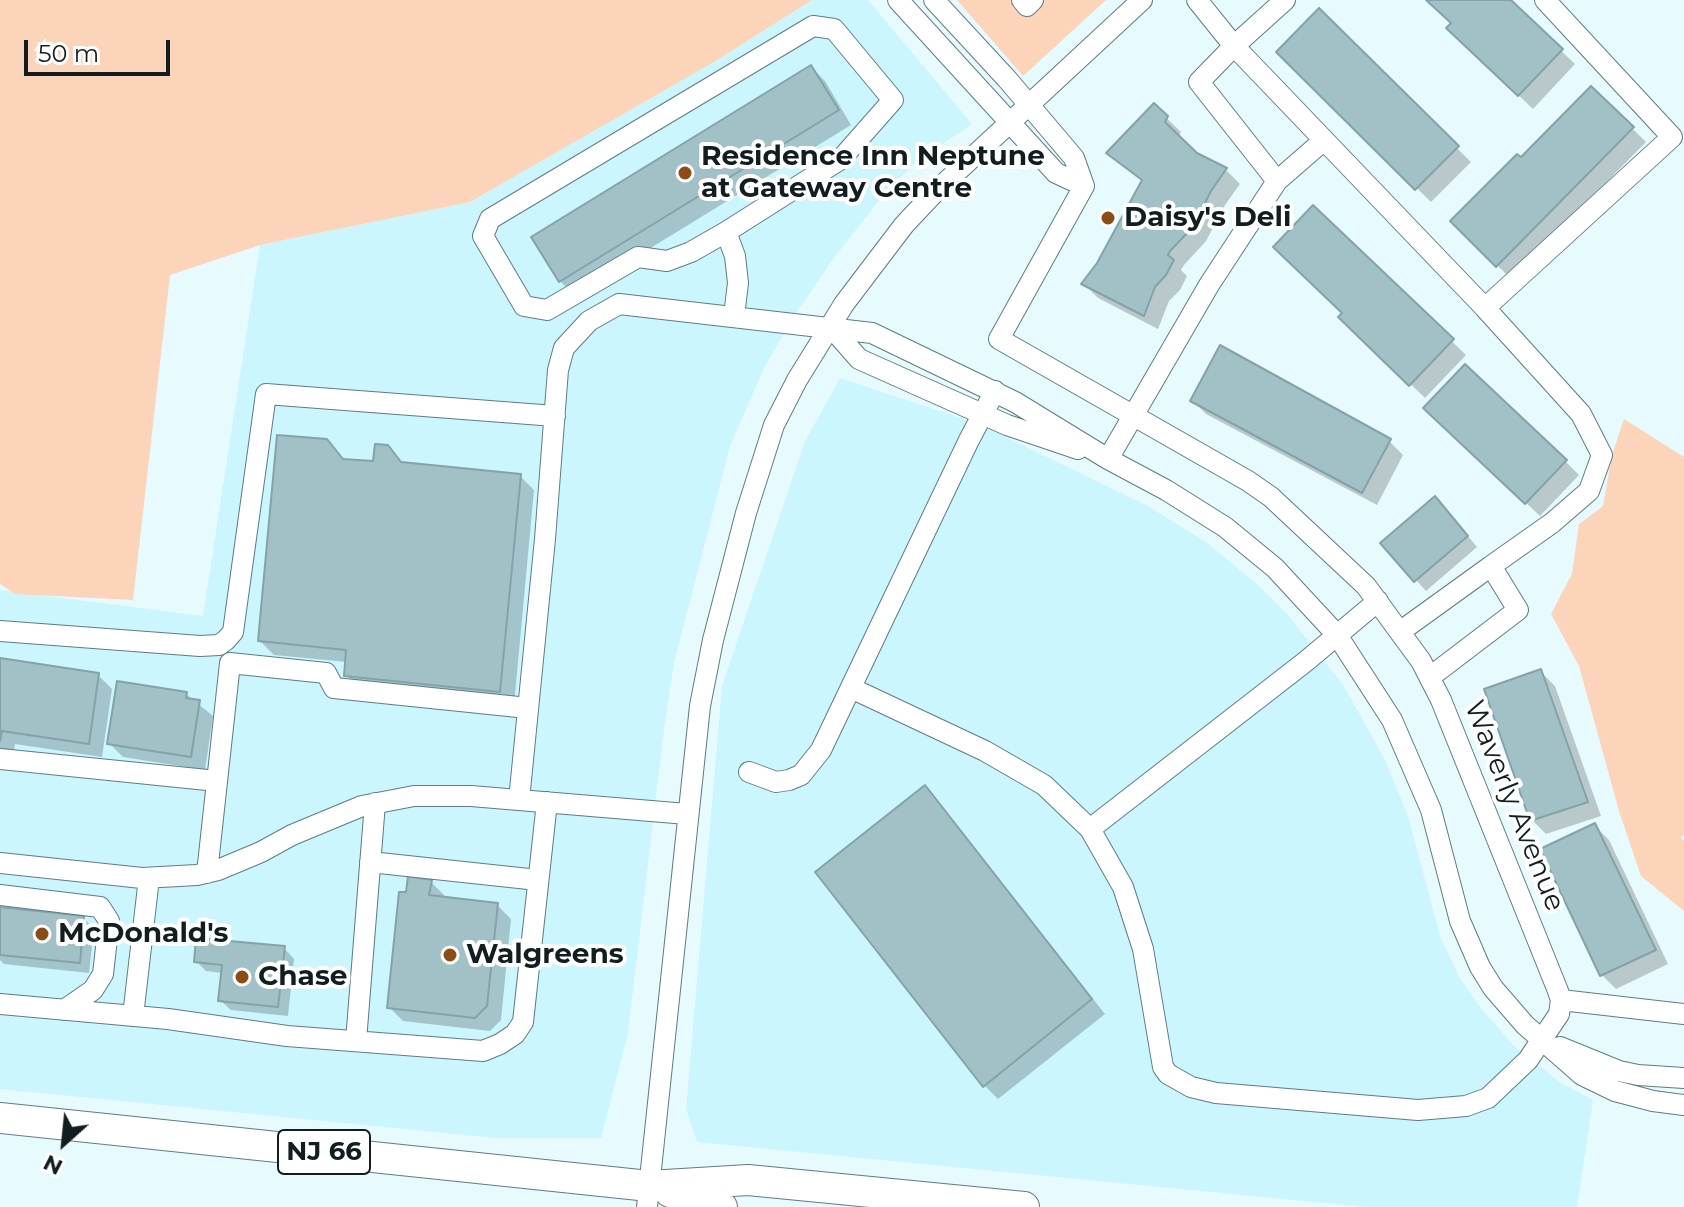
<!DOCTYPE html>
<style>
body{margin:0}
#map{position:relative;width:1684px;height:1207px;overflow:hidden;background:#e7fbfe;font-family:Montserrat,sans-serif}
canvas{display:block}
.north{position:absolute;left:24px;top:1103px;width:80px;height:80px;-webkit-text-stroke:6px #fff;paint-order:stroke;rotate:207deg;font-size:22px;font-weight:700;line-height:32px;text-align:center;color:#111d1f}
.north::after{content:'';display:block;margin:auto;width:28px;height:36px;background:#111d1f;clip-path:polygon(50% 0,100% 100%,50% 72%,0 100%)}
.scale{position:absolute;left:24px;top:40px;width:146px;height:36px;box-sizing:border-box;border:4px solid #111d1f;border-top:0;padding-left:10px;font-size:24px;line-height:28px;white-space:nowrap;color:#111d1f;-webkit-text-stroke:6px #fff;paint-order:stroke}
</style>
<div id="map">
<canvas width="1684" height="1207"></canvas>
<div class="north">N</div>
<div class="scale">50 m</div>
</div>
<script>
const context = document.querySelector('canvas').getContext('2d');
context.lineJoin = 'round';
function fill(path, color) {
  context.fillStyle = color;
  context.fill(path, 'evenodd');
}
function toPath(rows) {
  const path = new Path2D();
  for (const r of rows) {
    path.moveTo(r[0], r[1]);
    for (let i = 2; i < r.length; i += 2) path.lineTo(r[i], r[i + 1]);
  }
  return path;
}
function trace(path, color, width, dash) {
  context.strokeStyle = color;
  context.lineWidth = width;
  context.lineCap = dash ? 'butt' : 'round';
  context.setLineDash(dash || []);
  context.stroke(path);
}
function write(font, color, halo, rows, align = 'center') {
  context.font = font + ' Montserrat,sans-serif';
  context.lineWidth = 8;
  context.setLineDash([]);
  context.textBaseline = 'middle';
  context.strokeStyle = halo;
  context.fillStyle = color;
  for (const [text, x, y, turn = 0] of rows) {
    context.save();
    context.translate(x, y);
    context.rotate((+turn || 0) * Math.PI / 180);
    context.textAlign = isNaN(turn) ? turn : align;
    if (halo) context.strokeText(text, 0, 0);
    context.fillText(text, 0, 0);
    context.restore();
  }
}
fill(toPath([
 [812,0,868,0,972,124,916,162,881,198,836,255,800,307,765,366,730,446,674,663,664,729,628,1033,601,1138,496,1138,0,1089,0,590,203,616,260,245,470,202,714,62],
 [840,378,979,424,1146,505,1206,542,1257,584,1288,615,1344,686,1385,760,1408,816,1440,936,1459,977,1480,1007,1515,1047,1561,1083,1593,1100,1577,1207,1366,1207,697,1142,686,1109,722,686,805,441]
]), '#cbf6fd');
fill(toPath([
 [0,0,812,0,714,62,470,202,260,245,170,275,133,600,15,594,0,584],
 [957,0,1106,0,1023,76],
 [1624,419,1684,457,1684,835,1681,837,1684,841,1684,911,1641,876,1619,811,1579,666,1551,614,1572,574,1579,524,1603,506,1612,455]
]), '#fcd4ba');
fill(toPath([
 [1428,0,1508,0,1575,64,1533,109,1463,42,1453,24],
 [1319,11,1471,162,1431,202,1279,52],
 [811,67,825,81,851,125,574,295,560,281],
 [1591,88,1646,142,1511,279,1453,221,1521,160],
 [1154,106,1181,132,1178,138,1196,154,1226,170,1240,184,1225,205,1206,241,1184,265,1181,270,1187,276,1180,290,1169,301,1158,329,1098,298,1084,284,1099,264,1143,182,1109,153],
 [1313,207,1466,355,1425,398,1341,317,1345,314],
 [1192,400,1389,441,1403,455,1377,505,1206,414],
 [1440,422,1565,461,1579,475,1540,516],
 [326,441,345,461,375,463,387,447,403,463,520,476,534,490,514,705,360,690,346,675,347,662,274,655,260,641],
 [1445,509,1477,547,1426,591,1383,543],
 [0,660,98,675,112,689,102,757,15,744,13,757,0,755],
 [1541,672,1555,686,1601,816,1546,834,1532,820,1487,690],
 [186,694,213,716,205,770,123,757,109,743],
 [925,788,939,802,1105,1014,998,1099,984,1085],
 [1595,826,1609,840,1668,964,1616,989,1602,975],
 [431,882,445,896,445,899,497,905,511,919,501,1020,490,1031,403,1021,389,1007],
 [0,909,83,918,94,928,89,973,4,964,0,960],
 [284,948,294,959,288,1016,231,1010,220,1000,223,973,206,971,196,961]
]), '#0003');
const building = toPath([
 [1426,0,1511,0,1563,49,1518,96,1446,28,1451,23,1426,0],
 [1319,8,1459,146,1415,190,1276,52,1319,8],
 [811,65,839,110,559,282,531,237,811,65],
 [1591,86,1634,127,1496,267,1450,221,1517,154,1521,157,1591,86],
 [1154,103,1168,116,1165,122,1197,153,1227,168,1211,191,1193,227,1170,251,1168,255,1174,260,1166,275,1155,287,1144,316,1081,284,1097,263,1142,180,1106,153,1154,103],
 [1313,205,1454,339,1409,386,1338,317,1342,313,1273,247,1313,205],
 [1220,345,1391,439,1362,493,1190,401,1220,345],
 [1465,364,1567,460,1525,504,1423,408,1465,364],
 [277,435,327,439,343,459,373,461,375,444,388,445,401,462,521,474,500,692,344,676,346,650,258,641,277,435],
 [1435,496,1468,536,1414,582,1380,543,1435,496],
 [0,658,99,673,89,744,2,731,0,741,0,658],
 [1541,669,1588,802,1530,821,1484,689,1541,669],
 [117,681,187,692,186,698,200,700,191,757,107,744,117,681],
 [925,785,1092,999,983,1087,815,872,925,785],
 [1595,823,1656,950,1600,976,1540,849,1595,823],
 [408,876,432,880,429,895,498,903,487,1006,475,1018,387,1008,399,892,406,892,408,876],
 [0,907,84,916,80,963,0,955,0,907],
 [196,938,285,946,278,1007,218,1001,222,965,194,962,196,938]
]);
fill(building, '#a1c1c6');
trace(building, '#83a3a8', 2);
const minor = toPath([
 [898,0,1056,173,1084,186],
 [1022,0,1027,6,1033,0],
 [1197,0,1234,46,1199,82,1277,181],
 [1285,0,1234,46,1485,308],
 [726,232,691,252,667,261,638,257,547,310,524,306,483,236,490,219,813,26,834,29,893,100,841,159,726,232,735,256,738,283,734,316],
 [830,326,859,359,1007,425,1078,449],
 [1108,459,1209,285,1277,181,1323,141],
 [0,631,200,646,219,645,226,640,233,632,266,394,555,416],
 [1401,631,1491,566],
 [1430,677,1518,610,1491,566,1552,523,1589,491,1602,455,1581,414,1485,308,1672,137,1545,0],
 [851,688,985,751,1044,785,1090,829,1123,887,1143,949,1163,1067,1168,1074,1191,1087,1216,1093,1418,1110,1466,1106,1488,1098,1528,1060,1559,1014,1561,1000,1558,991,1441,700,1421,661,1366,586,1271,497,1248,481,999,339,1084,186,1074,158,1007,79,934,0],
 [0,759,217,781],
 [749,772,776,782,789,780,801,775,821,750,969,440,995,391],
 [519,800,545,539,558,370,564,348,589,321,619,304,872,333,1015,402,1108,459,1166,490,1225,527,1275,568,1337,635,1392,720,1431,810,1460,921,1480,967,1493,988,1525,1025,1582,1075,1615,1091,1653,1101,1684,1105],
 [1090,829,1305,662,1378,601],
 [370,862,538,880],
 [0,863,142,878,197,875,218,870,261,852,292,835,362,806,414,796,471,796,687,814],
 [207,873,230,663,326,673,334,688,528,708],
 [0,895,100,907,109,921,103,974,93,990,64,1010],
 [1561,1000,1684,1014],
 [0,1004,168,1019,287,1036,483,1051,500,1044,515,1034,523,1022,547,802],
 [133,1016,149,878],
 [356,1041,375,803],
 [1560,1047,1619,1071,1638,1075,1684,1078],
 [647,1207,700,706,713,640,746,513,774,425,797,380,844,304,904,225,935,192,1142,0]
]);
const highway = toPath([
 [0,1118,649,1186,748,1180,1024,1207],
 [670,1192,722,1207]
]);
trace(minor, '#5e7c81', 22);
trace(highway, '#5e7c81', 32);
trace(minor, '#fff', 20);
trace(highway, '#fff', 30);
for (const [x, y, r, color] of [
 [685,173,8,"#8c4c14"],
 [1108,218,8,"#8c4c14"],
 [42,934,8,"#8c4c14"],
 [450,955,8,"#8c4c14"],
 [242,977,8,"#8c4c14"]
]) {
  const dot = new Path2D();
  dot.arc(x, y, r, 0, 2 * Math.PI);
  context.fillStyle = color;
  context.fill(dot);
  trace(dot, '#fff', 3);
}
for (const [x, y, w] of [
 [324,1152,92]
]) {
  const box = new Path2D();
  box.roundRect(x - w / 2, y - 22, w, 44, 6);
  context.fillStyle = '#fff';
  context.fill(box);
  trace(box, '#111d1f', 2);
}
write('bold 26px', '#111d1f', null, [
 ["NJ 66",324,1152]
]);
write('bold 28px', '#111d1f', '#fff', [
 ["Residence Inn Neptune",701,157],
 ["at Gateway Centre",701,189],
 ["Daisy's Deli",1124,218],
 ["McDonald's",58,934],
 ["Walgreens",466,955],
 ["Chase",258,977]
], 'left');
write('28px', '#111d1f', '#fff', [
 ["Waverly Avenue",1514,806,68]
]);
</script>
